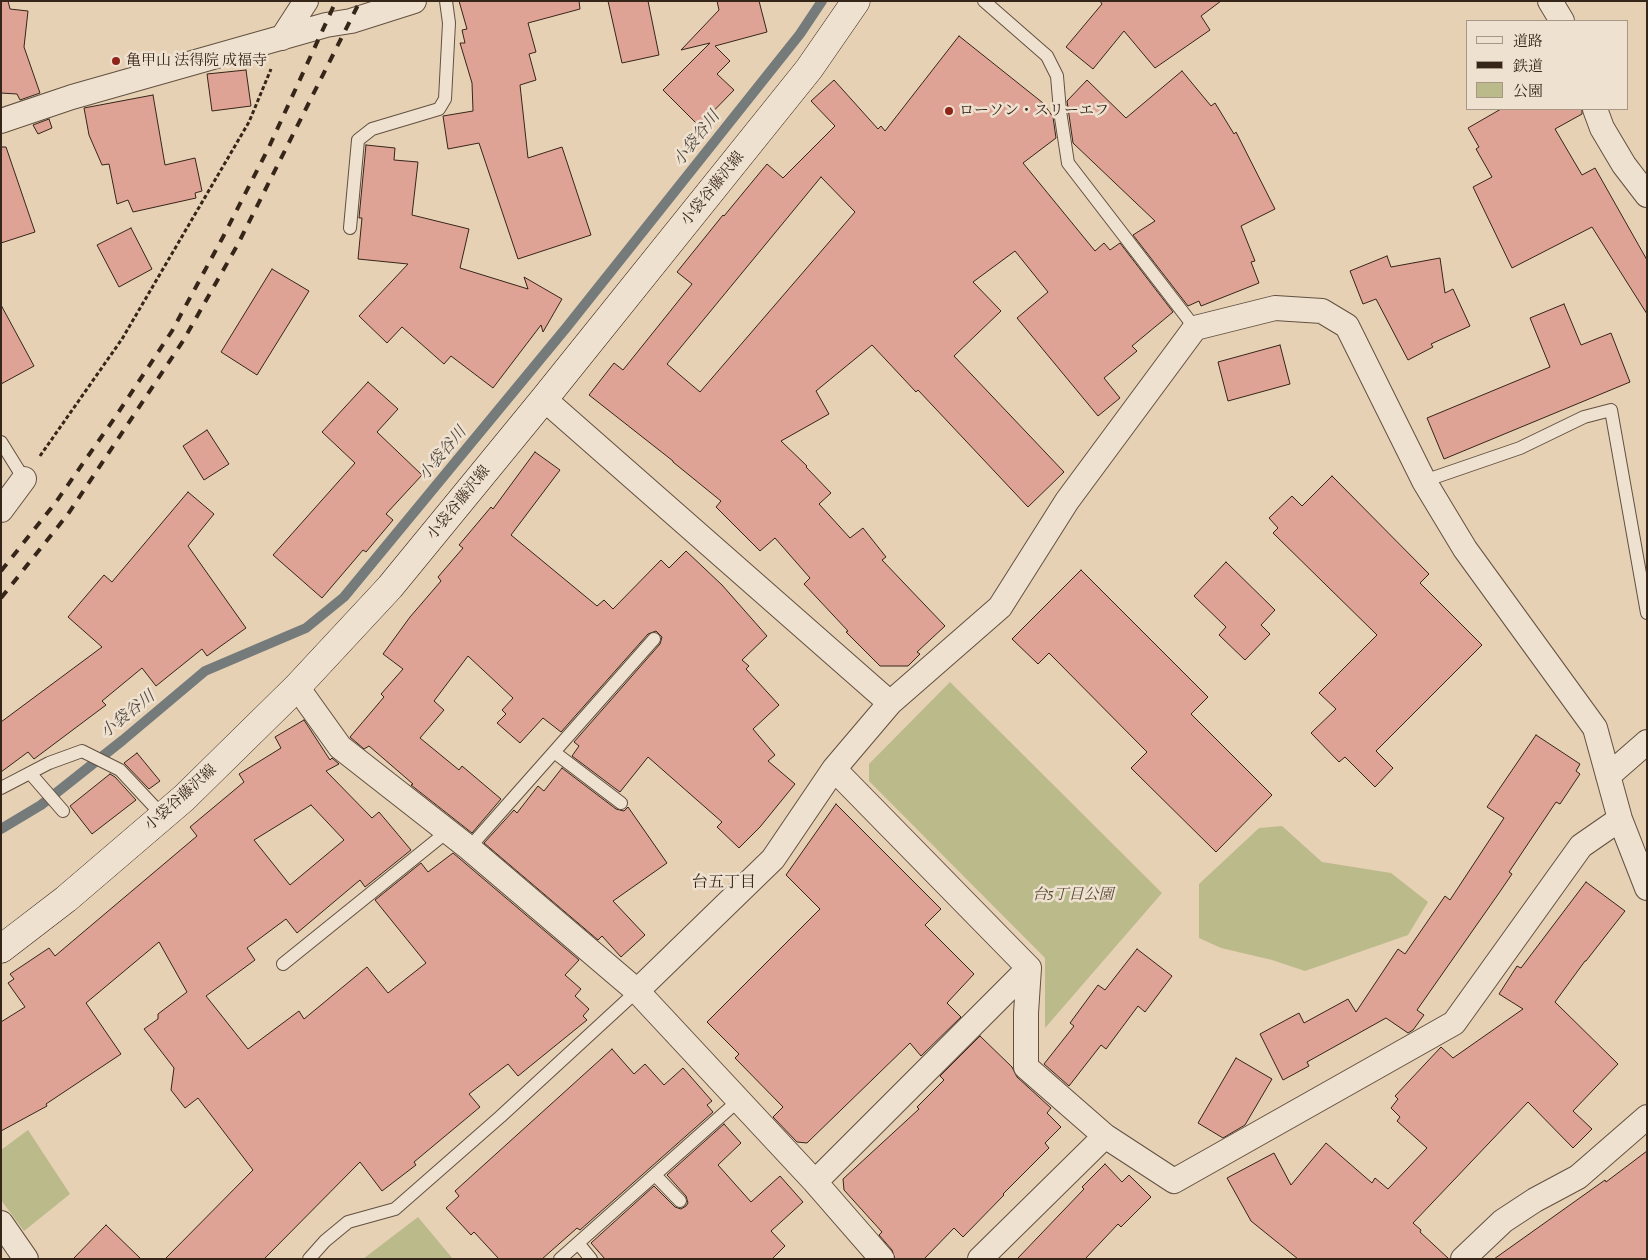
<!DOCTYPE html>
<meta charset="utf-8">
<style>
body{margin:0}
#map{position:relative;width:1648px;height:1260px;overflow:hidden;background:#e7d1b5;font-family:Alegreya,"Noto Serif JP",serif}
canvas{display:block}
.frame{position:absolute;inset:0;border:2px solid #362519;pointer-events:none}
.legend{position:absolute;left:1466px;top:20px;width:162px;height:90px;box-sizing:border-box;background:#efe1cf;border:1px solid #a59686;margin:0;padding:6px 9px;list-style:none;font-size:15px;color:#362519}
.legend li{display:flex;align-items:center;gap:10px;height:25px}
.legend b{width:25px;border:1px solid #a59686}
</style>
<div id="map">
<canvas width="1648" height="1260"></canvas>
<div class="frame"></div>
<ul class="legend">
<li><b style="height:6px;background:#efe1cf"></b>道路</li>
<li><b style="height:6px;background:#362519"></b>鉄道</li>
<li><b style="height:14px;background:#baba8a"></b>公園</li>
</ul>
</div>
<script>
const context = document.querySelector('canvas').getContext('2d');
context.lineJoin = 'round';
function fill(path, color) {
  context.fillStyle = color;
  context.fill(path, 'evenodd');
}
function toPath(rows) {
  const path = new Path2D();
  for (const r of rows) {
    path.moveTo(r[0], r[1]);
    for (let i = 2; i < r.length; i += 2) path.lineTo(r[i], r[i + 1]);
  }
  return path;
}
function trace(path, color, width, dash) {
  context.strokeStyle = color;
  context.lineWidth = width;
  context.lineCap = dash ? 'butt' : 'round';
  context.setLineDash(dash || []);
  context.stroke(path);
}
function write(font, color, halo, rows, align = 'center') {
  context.font = font + ' Alegreya,"Noto Serif JP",serif';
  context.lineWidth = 5;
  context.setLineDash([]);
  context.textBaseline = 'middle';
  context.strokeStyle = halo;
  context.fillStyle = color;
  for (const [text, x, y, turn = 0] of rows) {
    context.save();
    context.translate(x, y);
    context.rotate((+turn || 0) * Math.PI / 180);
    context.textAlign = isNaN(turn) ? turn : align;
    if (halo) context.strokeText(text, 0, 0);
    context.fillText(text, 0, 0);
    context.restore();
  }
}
fill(toPath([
 [950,682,1162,893,1045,1028,1045,958,869,781,869,764],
 [1282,826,1322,862,1391,873,1428,902,1408,935,1305,971,1272,960,1221,948,1199,938,1199,884,1259,828],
 [28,1130,70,1194,24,1231,1,1200,1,1150],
 [418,1217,453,1259,363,1259]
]), '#baba8a');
trace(toPath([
 [1,829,41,805,123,740,205,671,306,628,344,597,566,328,800,34,822,1]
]), '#747b7a', 10);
const building = toPath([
 [1,1,8,1,10,9,28,11,24,47,40,93,20,100,17,94,1,93,1,1],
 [459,1,579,1,580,9,528,23,536,52,529,54,536,80,520,85,528,158,562,147,591,235,518,259,479,143,448,149,443,116,473,111,472,83,460,43,465,43,462,30,467,29,459,1],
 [608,1,648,1,659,55,622,63,608,1],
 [717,1,759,1,767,32,715,46,730,61,717,74,734,90,699,126,663,90,710,43,681,50,719,10,717,1],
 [1100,1,1221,1,1201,16,1210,30,1155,68,1124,31,1093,69,1066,47,1102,4,1100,1],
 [959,36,1043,103,1053,117,1056,138,1023,163,1095,251,1104,243,1110,250,1120,243,1173,312,1132,346,1137,351,1104,378,1120,398,1098,416,1017,318,1048,292,1015,251,973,282,1001,311,954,356,1064,472,1028,507,918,390,916,392,872,345,816,391,829,414,781,441,807,466,806,467,831,493,819,504,850,538,863,528,886,557,882,560,945,626,917,652,920,654,908,666,880,666,846,632,848,631,804,584,810,578,775,538,760,551,716,507,721,501,673,462,673,461,589,395,614,363,623,370,692,284,677,272,723,215,724,216,767,164,783,178,835,126,811,101,834,80,878,129,881,126,885,131,959,36],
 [821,177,855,212,700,392,667,364,821,177],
 [246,70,251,106,212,111,207,74,246,70],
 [1182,71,1211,106,1215,103,1234,134,1236,132,1275,209,1241,226,1255,261,1251,262,1259,283,1201,306,1199,301,1188,306,1133,235,1155,221,1073,143,1067,101,1087,80,1126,118,1182,71],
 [153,95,165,165,195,158,202,191,195,193,196,198,133,212,128,200,117,204,109,164,102,165,89,135,84,108,153,95],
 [1501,109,1582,109,1582,114,1555,129,1582,175,1595,168,1647,260,1647,314,1592,227,1512,268,1473,187,1492,177,1476,149,1479,147,1468,128,1501,109],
 [49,119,52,128,38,134,33,125,49,119],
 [366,145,395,148,394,160,418,162,412,215,469,229,460,268,528,289,524,277,562,299,543,332,541,325,493,388,451,356,444,364,402,327,387,343,359,316,408,264,358,259,362,218,359,218,366,145],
 [1,147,6,147,35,232,1,243,1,147],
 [131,228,152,269,119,287,97,245,131,228],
 [1387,256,1391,267,1440,258,1445,293,1453,289,1470,326,1431,344,1433,347,1408,360,1376,299,1363,304,1350,271,1387,256],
 [272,269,309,291,257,375,221,352,272,269],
 [1564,304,1581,345,1611,333,1630,382,1444,459,1427,418,1550,367,1530,318,1564,304],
 [1,305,34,366,1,384,1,305],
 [1280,345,1290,384,1228,401,1218,362,1280,345],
 [368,382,398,409,377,432,422,475,386,514,393,520,366,552,363,550,322,598,273,555,355,463,322,432,368,382],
 [207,430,229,464,204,480,183,446,207,430],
 [535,452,560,470,511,535,597,606,604,600,613,609,661,560,669,568,686,551,722,585,767,636,742,660,749,666,746,669,779,705,753,729,775,755,768,761,795,784,760,827,739,848,717,827,722,822,648,757,620,792,572,756,579,746,574,742,660,644,662,637,656,631,648,634,561,732,543,718,520,743,497,723,506,714,502,710,513,698,468,656,434,701,444,710,420,738,459,770,462,766,501,799,472,833,411,785,413,784,369,746,364,749,350,737,384,697,381,694,403,669,383,654,410,617,441,581,438,577,463,548,459,545,491,507,493,509,535,452],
 [1332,476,1429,574,1420,583,1482,645,1376,751,1393,768,1375,787,1345,757,1339,762,1311,733,1336,709,1319,693,1377,635,1273,533,1278,528,1269,518,1292,496,1302,506,1332,476],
 [188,492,214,514,188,546,246,628,207,656,202,649,156,686,142,668,102,701,106,705,34,759,28,752,1,772,1,722,102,647,68,617,104,575,112,582,188,492],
 [1226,562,1275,610,1261,625,1270,634,1245,660,1219,635,1226,627,1194,596,1226,562],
 [1081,570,1208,697,1191,714,1272,795,1216,852,1131,768,1147,752,1049,653,1038,664,1012,639,1081,570],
 [304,720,330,760,332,758,339,764,326,771,372,818,379,812,411,850,365,887,360,880,297,933,286,919,247,948,255,960,206,996,248,1049,299,1011,304,1019,367,967,388,993,426,963,375,900,421,863,428,872,453,853,579,960,565,975,581,989,575,996,589,1009,583,1016,587,1020,518,1076,508,1064,469,1094,480,1107,414,1162,416,1165,382,1191,360,1162,264,1259,165,1259,253,1170,198,1098,185,1108,171,1090,174,1068,144,1029,158,1019,158,1014,187,992,159,942,86,1003,121,1054,46,1104,47,1106,1,1131,1,1022,25,1007,8,983,14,979,10,974,49,948,55,956,197,836,190,827,244,782,239,774,281,748,275,737,304,720],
 [311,805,344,840,290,885,254,840,311,805],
 [1536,735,1580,764,1576,771,1580,774,1560,804,1556,802,1509,872,1512,874,1499,893,1417,1010,1424,1015,1413,1030,1408,1033,1386,1018,1307,1062,1309,1066,1283,1080,1260,1034,1299,1013,1304,1023,1348,999,1356,1012,1398,949,1405,954,1445,896,1450,900,1504,818,1487,807,1536,735],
 [137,753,160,781,149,789,124,763,137,753],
 [562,768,616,809,624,811,628,807,667,863,613,901,645,935,621,957,602,936,598,940,484,843,514,810,517,813,538,786,544,791,562,768],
 [110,774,115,777,136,800,92,834,70,806,110,774],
 [836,804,941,909,925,925,974,974,947,1003,961,1017,921,1056,910,1043,807,1143,797,1142,773,1117,783,1107,735,1058,739,1054,707,1022,820,909,786,875,836,804],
 [1586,882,1625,911,1586,961,1585,961,1555,1002,1618,1064,1573,1111,1592,1129,1573,1148,1528,1102,1413,1223,1421,1230,1420,1232,1449,1259,1298,1259,1251,1221,1227,1178,1274,1153,1291,1185,1326,1143,1372,1183,1375,1178,1388,1189,1427,1148,1397,1121,1400,1117,1391,1108,1398,1099,1395,1096,1441,1047,1453,1058,1523,1009,1499,994,1517,966,1521,968,1586,882],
 [1137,949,1172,976,1145,1012,1138,1006,1106,1049,1101,1045,1069,1086,1044,1064,1074,1026,1070,1023,1098,985,1105,990,1137,949],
 [980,1036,1012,1067,1017,1077,1051,1108,1047,1113,1061,1127,1045,1143,1049,1148,1003,1194,1004,1195,963,1237,954,1228,924,1259,895,1259,892,1250,879,1235,882,1232,844,1190,843,1179,919,1109,917,1107,944,1080,940,1076,980,1036],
 [612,1049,634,1074,645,1064,664,1085,683,1068,712,1101,707,1105,713,1112,580,1230,577,1228,542,1259,499,1259,474,1232,471,1235,446,1208,459,1196,455,1191,612,1049],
 [1236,1058,1272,1079,1245,1125,1223,1138,1198,1123,1236,1058],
 [724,1124,741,1143,718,1165,751,1202,780,1176,803,1202,771,1231,785,1246,772,1259,605,1259,591,1243,654,1186,675,1207,681,1209,686,1206,688,1203,686,1196,667,1175,724,1124],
 [1647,1151,1647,1259,1494,1259,1605,1180,1606,1182,1647,1151],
 [1105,1164,1122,1182,1129,1175,1151,1197,1121,1227,1118,1224,1085,1259,1017,1259,1084,1189,1082,1187,1105,1164],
 [106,1225,141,1259,73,1259,106,1225]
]);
fill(building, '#dea395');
trace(building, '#362519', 1);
const service = toPath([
 [984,1,1047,56,1057,76,1060,111,1068,163,1195,328],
 [350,228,358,140,372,129,439,109,445,99,449,23,446,1],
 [1,442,24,479],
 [1424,481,1520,448,1584,417,1611,410,1647,613],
 [554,752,621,803],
 [30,773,63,811],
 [1,788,49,763,82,751,120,770,163,816],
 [469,848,654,639],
 [283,964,448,831],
 [655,1175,680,1201],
 [578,1243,591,1259],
 [309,1259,325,1241,348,1222,395,1209,500,1117,637,991],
 [560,1259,739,1100]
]);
const minor = toPath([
 [1550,1,1562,21],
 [282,38,306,1],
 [1595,109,1602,128,1624,165,1647,195],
 [1,121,72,97,326,25,351,21,414,1],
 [544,399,890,703],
 [1,510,24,479],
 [297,687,340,747,469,848,637,991,815,1182],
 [834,769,1029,968],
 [1608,776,1647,742],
 [637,991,773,859,834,769,890,703,1000,607,1067,501,1195,328,1275,308,1322,311,1347,326,1424,481,1465,549,1595,728,1620,819,1647,888],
 [1,1223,26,1259],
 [882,1259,815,1182,1029,968,1026,1013,1026,1067,1105,1136,1174,1181,1454,1023,1581,846,1620,819],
 [980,1259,1105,1136],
 [1463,1259,1503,1221,1535,1200,1578,1177,1647,1117]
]);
const secondary = toPath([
 [1,949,66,899,184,798,297,687,390,587,544,399,809,69,856,1]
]);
trace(service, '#625040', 14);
trace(minor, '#625040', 26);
trace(secondary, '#362519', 29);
trace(toPath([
 [40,456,122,339,249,122,271,69]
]), '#362519', 3, [4, 2.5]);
trace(service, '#efe1cf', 12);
trace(minor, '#efe1cf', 24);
trace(secondary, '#efe1cf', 28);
trace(toPath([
 [1,571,56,502,116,416,172,331,223,237,269,147,336,1],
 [1,598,68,514,183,341,238,244,360,1]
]), '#362519', 4, [9, 9]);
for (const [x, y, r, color] of [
 [116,61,5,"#8f2418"],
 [949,111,5,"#8f2418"]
]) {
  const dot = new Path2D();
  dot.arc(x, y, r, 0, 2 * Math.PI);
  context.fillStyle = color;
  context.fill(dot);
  trace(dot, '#efe1cf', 2);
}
write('15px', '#362519', '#efe1cf', [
 ["亀甲山 法得院 成福寺",126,61],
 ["ローソン・スリーエフ",959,111]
], 'left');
write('15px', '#362519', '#efe1cf', [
 ["小袋谷藤沢線",713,189,-51],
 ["小袋谷藤沢線",459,503,-51],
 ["小袋谷藤沢線",181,798,-42]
]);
write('italic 15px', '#574a35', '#efe1cf', [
 ["台5丁目公園",1073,895]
]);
write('italic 16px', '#504941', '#efe1cf', [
 ["小袋谷川",697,139,-52],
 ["小袋谷川",443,454,-50],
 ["小袋谷川",128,715,-39]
]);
write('16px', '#362519', '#efe1cf', [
 ["台五丁目",724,883]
]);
</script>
